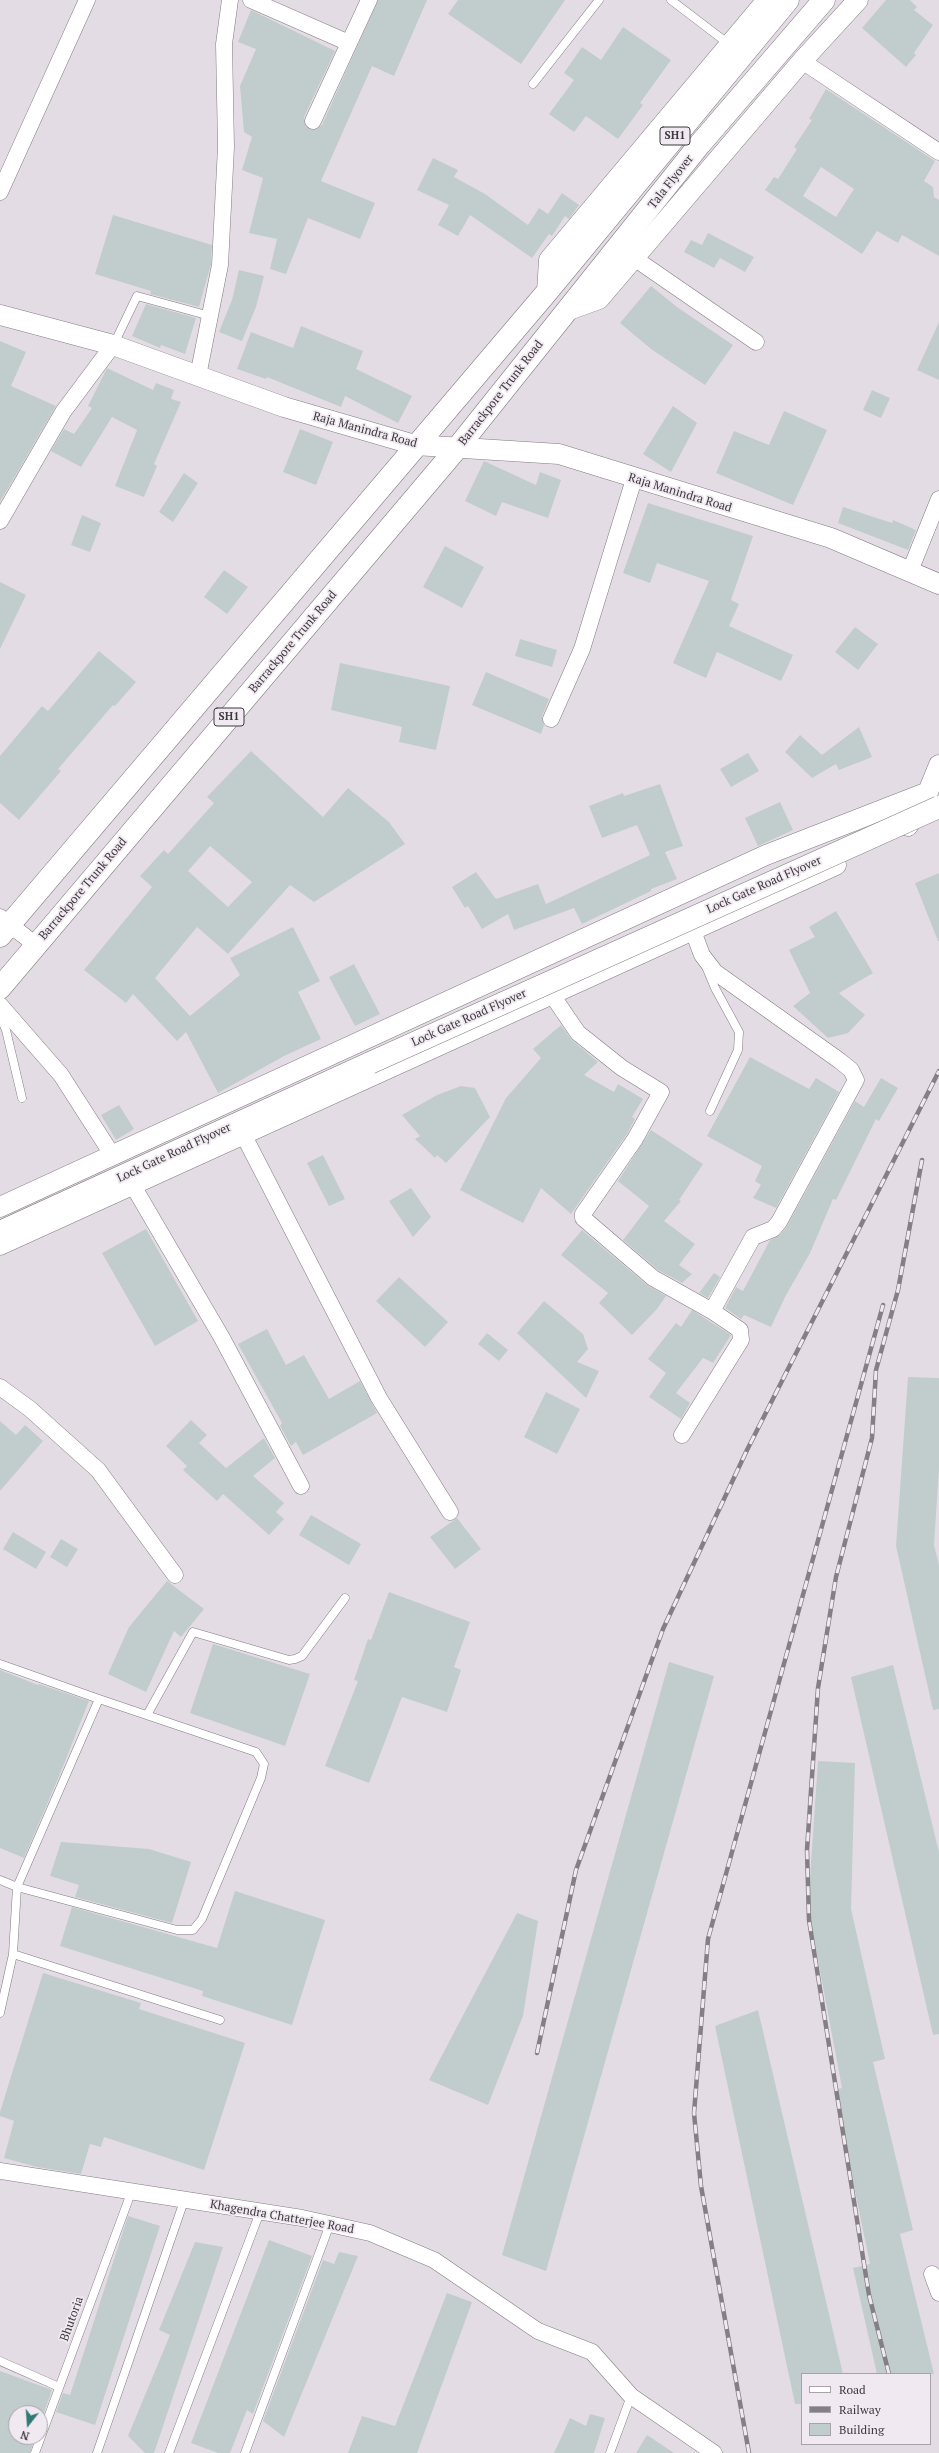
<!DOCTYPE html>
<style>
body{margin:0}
#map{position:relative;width:939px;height:2453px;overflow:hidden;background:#e4dce4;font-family:"PT Serif",serif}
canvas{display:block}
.legend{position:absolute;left:801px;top:2373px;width:130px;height:72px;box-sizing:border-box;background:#f1e9f1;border:1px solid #a9a3a9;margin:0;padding:5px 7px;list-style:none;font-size:12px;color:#3d393d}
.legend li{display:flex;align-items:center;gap:8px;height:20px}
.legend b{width:20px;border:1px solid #a9a3a9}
.north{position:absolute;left:8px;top:2405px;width:40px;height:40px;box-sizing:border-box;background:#f1e9f1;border:1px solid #a9a3a9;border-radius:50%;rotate:197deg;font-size:11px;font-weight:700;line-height:16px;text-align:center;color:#3d393d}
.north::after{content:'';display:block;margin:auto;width:14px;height:18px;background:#307974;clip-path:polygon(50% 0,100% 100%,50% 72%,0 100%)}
</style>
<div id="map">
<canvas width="939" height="2453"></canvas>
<ul class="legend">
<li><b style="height:5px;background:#fff"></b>Road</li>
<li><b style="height:5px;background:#847f84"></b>Railway</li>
<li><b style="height:11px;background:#c1cdcc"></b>Building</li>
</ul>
<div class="north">N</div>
</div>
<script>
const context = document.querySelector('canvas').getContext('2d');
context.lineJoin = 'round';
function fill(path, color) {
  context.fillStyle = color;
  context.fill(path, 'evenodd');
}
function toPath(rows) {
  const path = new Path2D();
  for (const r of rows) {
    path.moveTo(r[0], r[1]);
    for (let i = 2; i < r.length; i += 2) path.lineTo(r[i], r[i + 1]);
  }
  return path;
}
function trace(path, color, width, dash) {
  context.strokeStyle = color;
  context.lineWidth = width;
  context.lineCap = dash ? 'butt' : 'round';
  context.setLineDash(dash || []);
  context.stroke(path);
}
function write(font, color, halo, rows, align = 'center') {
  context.font = font + ' "PT Serif",serif';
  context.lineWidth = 3.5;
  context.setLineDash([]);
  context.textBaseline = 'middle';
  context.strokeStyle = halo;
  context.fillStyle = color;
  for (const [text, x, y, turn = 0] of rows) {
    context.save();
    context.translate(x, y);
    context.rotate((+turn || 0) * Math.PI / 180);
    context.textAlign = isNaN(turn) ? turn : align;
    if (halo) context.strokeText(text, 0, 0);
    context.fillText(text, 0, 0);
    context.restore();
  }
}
fill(toPath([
 [378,0,427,0,394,76,372,66,321,181,375,203,360,239,308,218,286,274,270,269,277,239,249,233,263,178,242,170,252,137,244,132,240,86,256,49,238,42,251,10,335,51,304,117,306,127,313,130,322,125],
 [458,0,565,0,521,64,448,14],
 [886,0,910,0,917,7,914,10,933,25,914,53,916,55,906,67,862,28],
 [623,27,671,60,640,103,643,105,618,139,586,116,574,132,549,114,574,80,564,73,582,47,601,60],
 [826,89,935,161,924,181,933,187,934,197,939,200,939,256,902,235,898,243,877,231,862,254,765,190,774,177,778,179,797,149,794,147,812,120,809,119],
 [821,167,854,189,836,217,803,196],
 [433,158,458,170,454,177,485,194,528,225,539,208,548,214,562,193,579,205,569,219,565,216,552,236,549,234,532,258,470,215,458,236,438,225,449,205,417,190],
 [113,215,212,245,211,264,199,307,150,294,151,291,95,274],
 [708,233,754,257,745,272,720,258,714,268,684,252,691,240,702,245],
 [239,270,264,276,256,307,242,341,219,332,232,300],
 [651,286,677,307,733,345,705,385,651,349,620,323],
 [146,304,196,318,185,354,161,345,160,348,132,336],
 [939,322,939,380,917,370],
 [301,326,363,351,356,369,412,396,398,423,345,396,341,407,267,377,266,379,237,369,251,332,293,348],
 [0,341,26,352,11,386,56,406,0,502],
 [107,368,153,390,156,383,174,390,171,399,181,402,154,464,157,466,144,497,115,486,137,430,112,417,81,467,51,451,64,429,74,434,92,408,88,406],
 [872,390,890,398,881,418,863,410],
 [673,406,697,423,671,472,643,454],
 [784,411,827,430,793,505,716,473,734,431,769,445],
 [300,429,333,442,316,485,283,472],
 [484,461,536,485,540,472,561,480,548,518,502,502,496,516,465,501],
 [184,473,198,483,173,522,159,512],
 [648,503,753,536,731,600,739,604,729,626,793,655,781,681,717,652,706,678,673,663,709,581,657,563,650,583,623,573],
 [843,507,892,523,893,520,916,530,908,550,838,523],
 [82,515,101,523,90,552,71,545],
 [445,546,484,567,462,608,423,587],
 [224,570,248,587,227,614,204,597],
 [0,582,26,595,0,649],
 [855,627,878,644,858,670,835,652],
 [520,639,557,650,552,667,515,656],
 [99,651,136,682,115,706,113,705,58,769,61,771,19,820,0,803,0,756,42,706,48,711],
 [340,663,450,686,436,750,399,742,402,727,331,710],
 [486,672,549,699,542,716,544,725,541,734,472,705],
 [859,727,872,757,839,770,836,764,812,778,785,752,800,735,822,755],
 [251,751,323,817,348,788,389,822,405,844,314,902,290,885,228,954,197,927,155,978,190,1016,240,975,230,958,293,927,320,981,298,992,321,1039,284,1056,218,1093,186,1032,177,1041,133,994,126,1003,84,970,152,887,140,876,164,850,168,854,214,803,207,797],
 [210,846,252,882,228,907,188,871],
 [748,753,759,771,731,787,720,769],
 [660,784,683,846,665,852,677,879,651,889,651,891,582,924,574,908,514,930,508,914,482,929,468,906,465,908,452,887,476,872,496,899,538,884,546,904,650,855,637,825,602,838,589,806,623,793,624,796],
 [780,802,793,830,758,846,745,818],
 [939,873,939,941,938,941,915,883],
 [836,911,873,973,839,993,865,1015,848,1033,828,1038,793,1006,810,993,789,950,815,937,809,927],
 [354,964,380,1014,355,1026,329,977],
 [561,1025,572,1040,598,1062,584,1075,614,1092,618,1084,643,1099,632,1117,635,1119,627,1134,571,1214,541,1188,523,1223,460,1190,506,1098,541,1058,533,1049],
 [750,1057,809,1089,816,1078,839,1092,776,1208,753,1198,761,1185,755,1181,762,1166,707,1136],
 [881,1078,898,1088,879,1121,876,1119,836,1200,833,1199,810,1253,785,1297,771,1327,744,1315,741,1319,725,1308,736,1287,743,1291,770,1240,780,1235,786,1228,855,1101,864,1107],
 [461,1086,475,1088,490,1117,446,1163,437,1155,435,1158,415,1139,420,1136,402,1115,437,1095],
 [119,1105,134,1129,116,1140,101,1115],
 [651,1130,703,1164,679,1200,681,1201,664,1221,695,1244,679,1265,692,1274,682,1283,658,1270,623,1240,649,1206,618,1181],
 [323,1155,345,1199,329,1206,307,1163],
 [411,1188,431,1217,413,1237,389,1201],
 [146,1229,198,1321,155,1346,102,1253],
 [582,1230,647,1285,666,1296,657,1309,632,1335,599,1303,608,1293,561,1255],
 [714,1273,720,1277,708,1298,699,1293],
 [399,1277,448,1322,425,1347,376,1301],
 [544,1301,583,1334,588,1349,577,1362,599,1371,586,1398,517,1333],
 [692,1310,731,1335,713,1363,703,1358,676,1393,690,1403,681,1419,649,1397,666,1373,648,1359,676,1323,681,1327],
 [267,1329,286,1365,304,1355,329,1399,360,1381,377,1413,303,1455,296,1442,291,1446,280,1426,282,1423,238,1344],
 [487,1333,508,1350,499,1361,478,1344],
 [908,1377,939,1378,939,1468,934,1545,939,1565,939,1709,933,1710,896,1546],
 [546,1392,580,1409,557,1454,524,1437],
 [191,1420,207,1435,199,1443,226,1468,264,1438,275,1458,253,1476,284,1503,276,1512,284,1519,269,1535,223,1494,217,1501,183,1470,187,1466,166,1446],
 [0,1421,16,1435,25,1425,43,1441,0,1491],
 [311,1515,361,1544,349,1565,299,1535],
 [457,1518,481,1549,455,1569,430,1537],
 [13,1532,46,1552,36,1569,3,1549],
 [61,1539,78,1549,67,1567,50,1557],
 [167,1581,204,1609,181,1637,174,1631,146,1692,108,1674,129,1627],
 [389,1592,470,1622,454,1667,461,1670,447,1712,402,1697,369,1783,325,1766,358,1681,354,1680,368,1639,371,1640],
 [213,1644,310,1674,285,1746,190,1713],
 [669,1662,714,1676,546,2271,502,2255],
 [893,1665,939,1852,939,2034,933,2035,851,1677],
 [0,1670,38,1685,39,1684,89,1701,60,1774,24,1858,0,1848],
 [818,1761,855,1763,851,1909,885,2059,873,2062,913,2230,900,2234,934,2374,877,2374,853,2268,870,2264,834,2090,842,2088,808,1907],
 [61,1842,149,1849,191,1862,172,1923,75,1897,79,1885,50,1876],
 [235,1891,325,1920,292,2025,202,1996,203,1991,60,1946,72,1907,217,1948],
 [517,1913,538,1921,523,2016,488,2105,429,2080],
 [43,1973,141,2003,139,2009,245,2043,204,2170,104,2137,101,2147,90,2144,81,2174,37,2167,4,2158,14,2121,0,2116,0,2112],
 [758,2010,843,2374,802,2374,802,2404,795,2404,715,2026],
 [128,2216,160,2226,95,2425,56,2412,63,2393,70,2395],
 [269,2240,312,2256,253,2414,247,2410,230,2453,218,2453,191,2443],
 [195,2242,223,2247,154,2453,145,2453,128,2436,170,2335,159,2330],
 [339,2252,358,2256,284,2437,263,2421,323,2260,334,2264],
 [447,2293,472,2302,417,2453,348,2453,362,2416,395,2426],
 [0,2371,52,2390,40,2424,40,2413,16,2413,16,2437,35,2437,30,2453,0,2453],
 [590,2414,605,2418,594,2453,554,2453,570,2418,586,2426],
 [647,2435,674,2453,636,2453]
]), '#c1cdcc');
const service = toPath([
 [671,0,730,45],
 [533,84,599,0],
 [114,344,137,296,210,316],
 [707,969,715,988,739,1032,738,1050,710,1111],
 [0,1016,6,1030,22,1098],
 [0,1664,99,1699],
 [99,1699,256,1752,264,1764,261,1778,202,1919,193,1930,177,1930,17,1887,99,1699],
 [147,1715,193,1632,289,1660,295,1659,302,1656,345,1598],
 [0,1880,17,1887,13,1954,0,2013],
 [13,1954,220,2020],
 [0,2361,59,2387],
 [35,2453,131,2193],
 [97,2453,184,2201],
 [169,2453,260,2212],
 [245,2453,330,2224],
 [610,2453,631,2396]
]);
const minor = toPath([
 [251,0,349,43],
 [802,61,939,152],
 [313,121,369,0],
 [0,192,87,0],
 [634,258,756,342],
 [198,376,220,265,226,147,224,44,230,0],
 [0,521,63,412,113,345],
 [910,571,939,499],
 [551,719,582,649,634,479],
 [0,917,36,945],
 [552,995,578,1033,622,1068,661,1092,635,1139,583,1214,583,1218,653,1278,712,1311,753,1237,773,1229,779,1222,856,1080,851,1070,840,1061,715,972,702,955,693,931],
 [0,1005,61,1075,113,1156],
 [243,1134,379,1398,450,1512],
 [132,1184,222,1338,301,1486],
 [0,1387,30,1409,98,1470,175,1575],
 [682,1435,741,1340,740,1330,712,1311],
 [0,2171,302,2218,370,2233,434,2260,538,2331,592,2352,631,2396,714,2453],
 [932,2274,939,2293]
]);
const tertiary = toPath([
 [547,292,549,260,767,0],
 [566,311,599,299,802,61,858,0],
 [0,315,113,345,284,407,415,445,559,454,831,538,939,584],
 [908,826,928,792,939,765],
 [0,1207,766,855,928,792],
 [0,1245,836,865]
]);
const primary = toPath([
 [0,936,547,292,788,0],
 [0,988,458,447,700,144,824,0],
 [0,1232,370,1063]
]);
trace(service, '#837b82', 9);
trace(minor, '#837b82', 17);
trace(tertiary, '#837b82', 21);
trace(primary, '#837b82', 23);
trace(service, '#fff', 8);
trace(minor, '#fff', 16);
trace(tertiary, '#fff', 20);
trace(primary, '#fff', 22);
const rail = toPath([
 [537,2053,576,1870,663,1629,747,1450,939,1071],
 [889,2374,869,2295,809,1920,807,1850,818,1688,836,1577,872,1438,876,1370,898,1290,922,1160],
 [749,2453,701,2186,694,2113,708,1939,883,1305]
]);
trace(rail, '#847f84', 4.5);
trace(rail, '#f1e9f1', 3, [9]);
const primaryBridge = toPath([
 [370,1063,939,807]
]);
trace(primaryBridge, '#837b82', 23, []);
trace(primaryBridge, '#fff', 22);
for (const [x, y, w] of [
 [675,136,30],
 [229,717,30]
]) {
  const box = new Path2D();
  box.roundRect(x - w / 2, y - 9, w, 18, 3);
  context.fillStyle = '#f1e9f1';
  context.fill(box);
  trace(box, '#3d393d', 1);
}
write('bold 11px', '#3d393d', null, [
 ["SH1",675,136],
 ["SH1",229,717]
]);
write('12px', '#3d393d', '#f1e9f1', [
 ["Tala Flyover",671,182,-52],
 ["Barrackpore Trunk Road",501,393,-52],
 ["Raja Manindra Road",365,430,15],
 ["Raja Manindra Road",680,493,17],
 ["Barrackpore Trunk Road",293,642,-50],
 ["Lock Gate Road Flyover",764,885,-24],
 ["Barrackpore Trunk Road",83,889,-50],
 ["Lock Gate Road Flyover",469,1018,-24],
 ["Lock Gate Road Flyover",174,1153,-25],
 ["Khagendra Chatterjee Road",282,2217,10],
 ["Bhutoria",72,2319,-70]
]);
</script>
